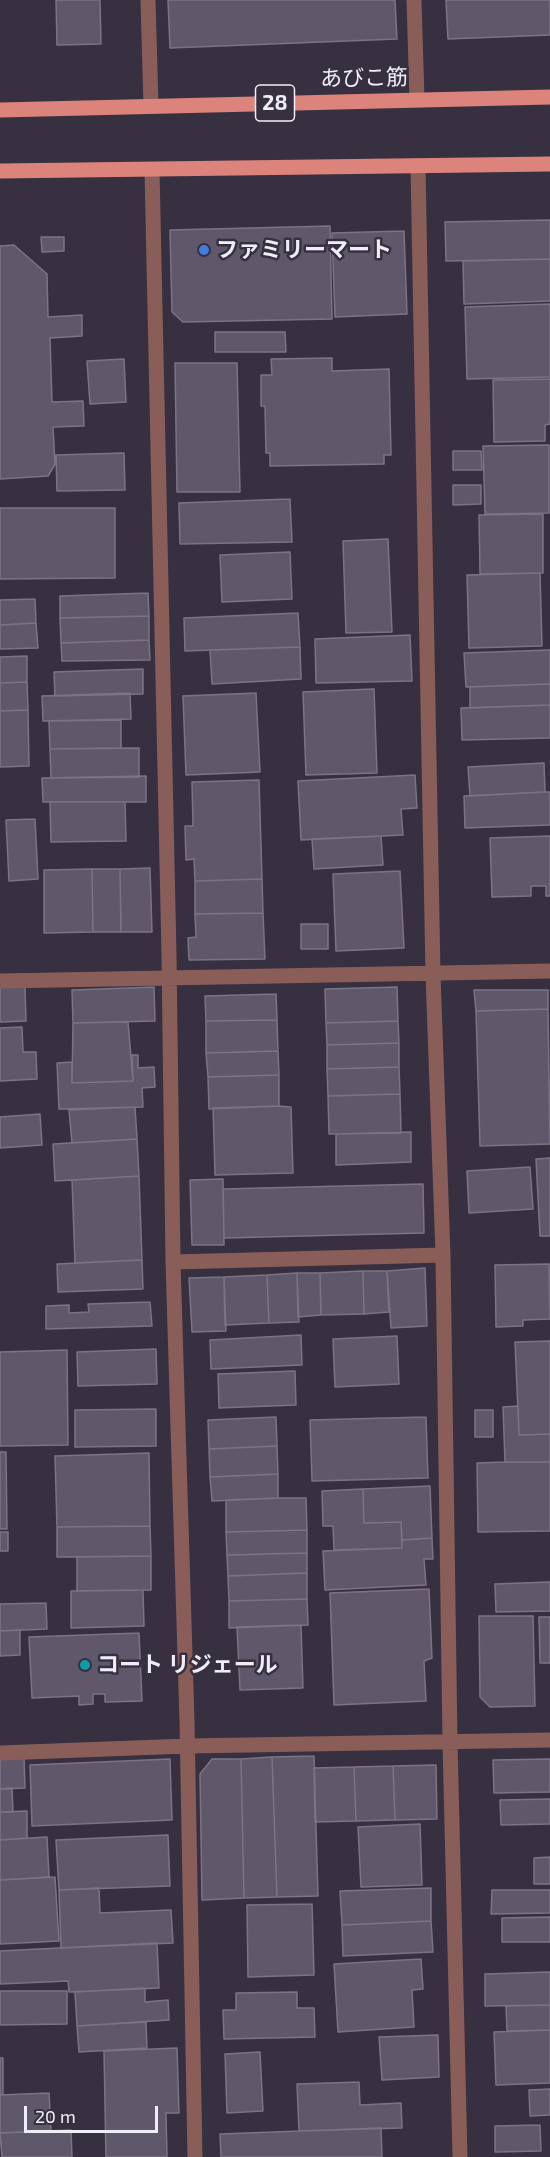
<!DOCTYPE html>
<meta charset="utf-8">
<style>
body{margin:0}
#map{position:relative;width:550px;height:2157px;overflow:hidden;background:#373040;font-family:"Exo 2",sans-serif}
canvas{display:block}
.scale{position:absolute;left:24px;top:2106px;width:134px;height:27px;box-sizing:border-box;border:3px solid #f1edf8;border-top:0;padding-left:8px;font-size:18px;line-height:21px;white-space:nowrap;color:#f1edf8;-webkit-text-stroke:4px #373040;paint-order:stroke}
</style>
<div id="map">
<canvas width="550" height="2157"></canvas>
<div class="scale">20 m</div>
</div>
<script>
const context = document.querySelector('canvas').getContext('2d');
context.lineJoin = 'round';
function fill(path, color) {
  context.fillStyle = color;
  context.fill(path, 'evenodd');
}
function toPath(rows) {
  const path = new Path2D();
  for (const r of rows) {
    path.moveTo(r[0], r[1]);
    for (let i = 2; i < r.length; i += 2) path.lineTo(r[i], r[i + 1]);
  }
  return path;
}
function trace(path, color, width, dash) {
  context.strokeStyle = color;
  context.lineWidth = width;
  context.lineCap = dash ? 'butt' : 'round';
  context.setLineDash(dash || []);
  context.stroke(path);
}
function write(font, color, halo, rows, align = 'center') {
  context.font = font + ' "Exo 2","Noto Sans JP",sans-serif';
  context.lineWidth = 5;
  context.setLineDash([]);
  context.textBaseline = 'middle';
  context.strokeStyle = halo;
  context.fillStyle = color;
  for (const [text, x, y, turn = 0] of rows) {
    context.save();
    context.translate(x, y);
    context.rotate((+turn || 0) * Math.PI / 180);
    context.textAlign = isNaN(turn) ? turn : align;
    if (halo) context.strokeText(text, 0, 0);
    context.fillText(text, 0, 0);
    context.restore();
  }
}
const building = toPath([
 [56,0,100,0,101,44,57,45,56,0],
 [168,0,395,0,397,39,170,48,168,0],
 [446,0,550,0,550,35,448,39,446,0],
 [550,220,550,259,446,261,445,222,550,220],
 [330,226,332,319,183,322,172,312,170,230,330,226],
 [404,231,407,314,335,317,332,233,404,231],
 [41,237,64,237,64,251,42,252,41,237],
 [14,245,47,274,48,317,82,315,82,336,50,338,52,402,83,401,84,426,53,427,55,464,48,476,0,479,0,246,14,245],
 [550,259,550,301,464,304,463,261,550,259],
 [550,304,550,377,467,379,465,307,550,304],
 [215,332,285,332,286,352,215,352,215,332],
 [332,358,332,371,389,369,391,455,384,455,384,464,270,466,270,453,266,453,265,406,261,406,261,375,272,375,271,359,332,358],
 [124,359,126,402,90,404,87,361,124,359],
 [175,363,237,363,240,492,177,492,175,363],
 [550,379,550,424,545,425,545,441,494,442,493,380,550,379],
 [549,445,549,513,485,514,483,446,549,445],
 [453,451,481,451,482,470,453,470,453,451],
 [124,453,125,490,57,491,56,455,124,453],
 [453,485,481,485,481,504,453,505,453,485],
 [290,499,292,542,180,544,179,503,290,499],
 [0,508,115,508,115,578,0,579,0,508],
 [543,514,543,573,480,574,479,515,543,514],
 [388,539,392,632,346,633,343,541,388,539],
 [290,552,292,599,222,602,220,555,290,552],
 [540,573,542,646,469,648,467,575,540,573],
 [148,593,149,616,60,618,60,596,148,593],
 [35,599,36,623,0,625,0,600,35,599],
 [298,613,300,647,185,651,184,618,298,613],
 [149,616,149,640,61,643,60,618,149,616],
 [36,623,38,648,0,649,0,625,36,623],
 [410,635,412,681,316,683,315,639,410,635],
 [149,640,150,660,62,661,61,643,149,640],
 [300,647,301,679,212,684,210,650,300,647],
 [550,650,550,684,466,687,464,653,550,650],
 [27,656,27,682,0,683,0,657,27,656],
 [143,669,143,694,55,696,54,672,143,669],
 [27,682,28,710,0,711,0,683,27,682],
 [550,684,550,705,470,708,470,687,550,684],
 [374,689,377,773,306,775,303,692,374,689],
 [130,693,131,719,43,721,42,696,130,693],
 [256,693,260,772,186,775,183,696,256,693],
 [550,705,550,738,462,740,461,708,550,705],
 [28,710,29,766,0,767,0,711,28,710],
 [121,720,121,748,50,749,49,721,121,720],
 [139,748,139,777,51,778,50,749,139,748],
 [544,763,545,792,470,796,468,767,544,763],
 [415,775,417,808,401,809,403,835,301,840,298,781,415,775],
 [146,776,146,802,43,802,42,778,146,776],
 [259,780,262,879,195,881,194,859,186,860,185,826,193,826,192,782,259,780],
 [545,792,550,792,550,825,465,828,464,796,545,792],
 [50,802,125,802,126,841,51,842,50,802],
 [35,819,38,879,9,881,6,820,35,819],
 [381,836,383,865,314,869,312,839,381,836],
 [550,836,550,896,546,896,546,886,531,886,531,896,492,897,490,838,550,836],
 [150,868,152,932,121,932,120,869,150,868],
 [92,869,120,869,121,932,93,932,92,869],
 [92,869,93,932,44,933,44,870,92,869],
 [400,871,404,948,336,951,333,874,400,871],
 [262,879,263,913,195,914,195,881,262,879],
 [263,913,265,959,189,960,188,938,196,937,195,914,263,913],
 [301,924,328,924,328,949,301,949,301,924],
 [0,987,25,987,26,1021,0,1022,0,987],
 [154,987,155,1021,73,1023,72,990,154,987],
 [397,987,398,1021,326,1023,325,989,397,987],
 [474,990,548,990,548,1009,476,1011,474,990],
 [276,994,277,1020,206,1021,205,996,276,994],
 [548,1009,550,1144,480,1146,476,1011,548,1009],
 [277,1020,278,1051,206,1053,206,1021,277,1020],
 [398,1021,399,1043,327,1045,326,1023,398,1021],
 [128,1022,133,1081,72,1083,73,1023,128,1022],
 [22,1027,23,1052,36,1052,37,1079,0,1081,0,1028,22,1027],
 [399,1043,399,1067,327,1069,327,1045,399,1043],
 [278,1051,279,1075,208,1077,206,1053,278,1051],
 [132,1055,138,1055,138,1068,154,1067,155,1087,142,1088,143,1107,59,1109,57,1063,72,1062,72,1083,133,1081,132,1055],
 [399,1067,400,1094,328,1096,327,1069,399,1067],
 [279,1075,279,1106,209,1109,208,1077,279,1075],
 [400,1094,401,1133,329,1134,328,1096,400,1094],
 [279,1106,291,1107,293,1173,215,1175,213,1108,279,1106],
 [135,1107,137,1139,72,1143,69,1110,135,1107],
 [40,1114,42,1145,0,1148,0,1117,40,1114],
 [411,1132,411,1162,336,1165,336,1134,411,1132],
 [137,1139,139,1176,55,1181,53,1144,137,1139],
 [550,1158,550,1236,540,1236,536,1159,550,1158],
 [530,1167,533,1209,469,1213,467,1171,530,1167],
 [139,1176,142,1260,75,1263,72,1180,139,1176],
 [223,1179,224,1245,192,1245,190,1180,223,1179],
 [423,1184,424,1233,224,1238,223,1189,423,1184],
 [142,1260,143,1289,58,1292,57,1264,142,1260],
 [549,1264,550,1319,523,1320,523,1326,496,1327,495,1265,549,1264],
 [425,1268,427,1326,391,1328,387,1271,425,1268],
 [363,1271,364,1314,321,1315,320,1273,363,1271],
 [363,1271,387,1271,389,1312,364,1314,363,1271],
 [297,1273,299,1322,269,1323,267,1275,297,1273],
 [297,1273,320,1273,321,1315,298,1317,297,1273],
 [267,1275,269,1323,225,1325,224,1277,267,1275],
 [224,1277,226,1331,192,1332,189,1278,224,1277],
 [150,1302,152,1326,46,1329,46,1306,69,1305,69,1313,89,1312,88,1304,150,1302],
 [301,1335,302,1365,211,1369,210,1340,301,1335],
 [397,1336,399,1384,335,1387,333,1339,397,1336],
 [550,1341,550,1434,519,1435,515,1342,550,1341],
 [156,1349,157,1384,78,1386,77,1352,156,1349],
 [67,1350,68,1445,0,1446,0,1352,67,1350],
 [295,1371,296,1405,219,1408,218,1374,295,1371],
 [518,1406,519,1435,550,1434,550,1462,505,1462,503,1407,518,1406],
 [156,1409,156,1446,75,1447,75,1410,156,1409],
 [475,1410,493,1410,493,1437,475,1437,475,1410],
 [276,1417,277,1446,209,1449,208,1420,276,1417],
 [426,1417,428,1478,312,1481,310,1420,426,1417],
 [277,1446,278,1474,210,1477,209,1449,277,1446],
 [0,1452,6,1452,7,1529,0,1529,0,1452],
 [149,1453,150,1526,57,1527,55,1456,149,1453],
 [505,1462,550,1462,550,1531,478,1532,477,1463,505,1462],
 [278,1474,278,1498,212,1501,210,1477,278,1474],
 [430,1486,432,1538,402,1540,401,1522,364,1523,363,1489,430,1486],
 [363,1489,364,1523,401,1522,402,1548,334,1550,333,1526,323,1526,322,1491,363,1489],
 [278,1498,306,1498,307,1530,226,1532,226,1500,278,1498],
 [150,1526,151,1556,57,1557,57,1527,150,1526],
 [307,1530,307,1553,227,1555,226,1532,307,1530],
 [0,1532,8,1532,8,1551,0,1551,0,1532],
 [432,1538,433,1559,424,1559,426,1585,325,1590,323,1551,402,1548,402,1540,432,1538],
 [307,1553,307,1573,228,1576,227,1555,307,1553],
 [151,1556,151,1590,77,1591,77,1557,151,1556],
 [307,1573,307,1599,229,1601,228,1576,307,1573],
 [550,1582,550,1611,496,1612,495,1584,550,1582],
 [429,1589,432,1658,424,1661,426,1701,334,1705,330,1593,429,1589],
 [143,1590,144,1626,71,1628,71,1591,143,1590],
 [307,1599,308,1625,229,1628,229,1601,307,1599],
 [46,1603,47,1629,0,1631,0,1604,46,1603],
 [479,1616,533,1616,535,1706,490,1707,480,1697,479,1616],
 [539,1617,550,1617,550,1663,540,1663,539,1617],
 [301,1625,303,1688,240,1690,237,1627,301,1625],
 [20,1630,20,1655,0,1656,0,1631,20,1630],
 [139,1633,142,1701,105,1702,105,1694,93,1694,93,1704,79,1705,79,1696,32,1698,29,1637,139,1633],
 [314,1756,318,1896,277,1897,272,1757,314,1756],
 [24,1757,25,1788,0,1789,0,1759,24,1757],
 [272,1757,277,1897,244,1898,241,1759,272,1757],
 [170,1759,172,1820,32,1826,30,1765,170,1759],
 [212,1759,241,1759,244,1898,202,1900,200,1774,212,1759],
 [550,1759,550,1792,494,1793,493,1760,550,1759],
 [436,1765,437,1819,395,1820,393,1766,436,1765],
 [393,1766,395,1820,356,1821,354,1767,393,1766],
 [354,1767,356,1821,315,1822,314,1768,354,1767],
 [12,1788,13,1812,0,1812,0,1789,12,1788],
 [550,1799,550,1824,501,1825,500,1800,550,1799],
 [27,1811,27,1838,0,1840,0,1812,27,1811],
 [420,1824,422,1885,361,1887,358,1827,420,1824],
 [168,1835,170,1886,59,1890,56,1840,168,1835],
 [47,1837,49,1877,0,1880,0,1840,47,1837],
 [550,1857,550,1884,534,1884,534,1858,550,1857],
 [55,1877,59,1941,0,1944,0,1880,55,1877],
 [99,1888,100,1913,171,1910,173,1943,61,1948,59,1890,99,1888],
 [431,1888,431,1921,342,1925,340,1891,431,1888],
 [492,1890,550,1890,550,1913,491,1914,492,1890],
 [312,1904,314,1975,248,1977,247,1905,312,1904],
 [550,1917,550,1942,502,1942,502,1918,550,1917],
 [431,1921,433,1952,343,1956,342,1925,431,1921],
 [157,1943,159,1988,69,1992,68,1981,0,1984,0,1951,157,1943],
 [421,1959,423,1989,412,1990,414,2027,338,2032,334,1964,421,1959],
 [550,1972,550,2005,485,2006,485,1974,550,1972],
 [145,1988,145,2002,168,2000,169,2020,77,2026,75,1992,145,1988],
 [0,1991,67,1991,67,2024,0,2025,0,1991],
 [297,1992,297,2008,314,2008,315,2037,224,2039,223,2010,236,2010,236,1993,297,1992],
 [550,2005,550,2030,507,2031,506,2006,550,2005],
 [146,2022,147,2048,79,2052,77,2026,146,2022],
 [550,2030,550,2083,496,2085,494,2032,550,2030],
 [438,2035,439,2077,382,2080,379,2037,438,2035],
 [177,2048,179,2113,166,2113,167,2157,106,2157,104,2051,177,2048],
 [260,2052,263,2111,227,2113,225,2054,260,2052],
 [0,2058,3,2058,3,2095,0,2095,0,2058],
 [359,2082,360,2105,401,2103,402,2128,299,2131,297,2084,359,2082],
 [550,2089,550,2115,530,2116,529,2090,550,2089],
 [49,2093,51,2131,0,2133,0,2095,49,2093],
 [540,2125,541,2151,495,2152,495,2126,540,2125],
 [381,2128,382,2157,221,2157,220,2134,381,2128],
 [71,2130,72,2157,2,2157,0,2133,71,2130]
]);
fill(building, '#5f586a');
trace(building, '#7b7487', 1.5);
trace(toPath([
 [148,0,151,106],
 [414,0,417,99],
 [418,166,433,974,443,1255,450,1742,460,2157],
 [152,170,169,955,173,1262,187,1721,195,2157],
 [0,981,550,971],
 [173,1262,443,1255],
 [0,1753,187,1746,550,1740]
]), '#895e59', 15);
trace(toPath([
 [0,110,550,97],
 [0,171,550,164]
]), '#dc847c', 15);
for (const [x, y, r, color] of [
 [204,250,6,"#3f7fe0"],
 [85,1665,6,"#0f9aa8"]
]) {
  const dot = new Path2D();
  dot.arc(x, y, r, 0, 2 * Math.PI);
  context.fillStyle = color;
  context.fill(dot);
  trace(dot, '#373040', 2);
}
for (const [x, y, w] of [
 [275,103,39]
]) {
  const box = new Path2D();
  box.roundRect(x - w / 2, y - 18, w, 36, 4.5);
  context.fillStyle = '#373040';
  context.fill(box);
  trace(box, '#f1edf8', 1.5);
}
write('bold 21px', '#f1edf8', null, [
 ["28",275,103]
]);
write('22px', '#f1edf8', '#373040', [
 ["あびこ筋",364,78,-1]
]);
write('bold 22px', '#f1edf8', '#373040', [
 ["ファミリーマート",216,250],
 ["コート リジェール",97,1665]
], 'left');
</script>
